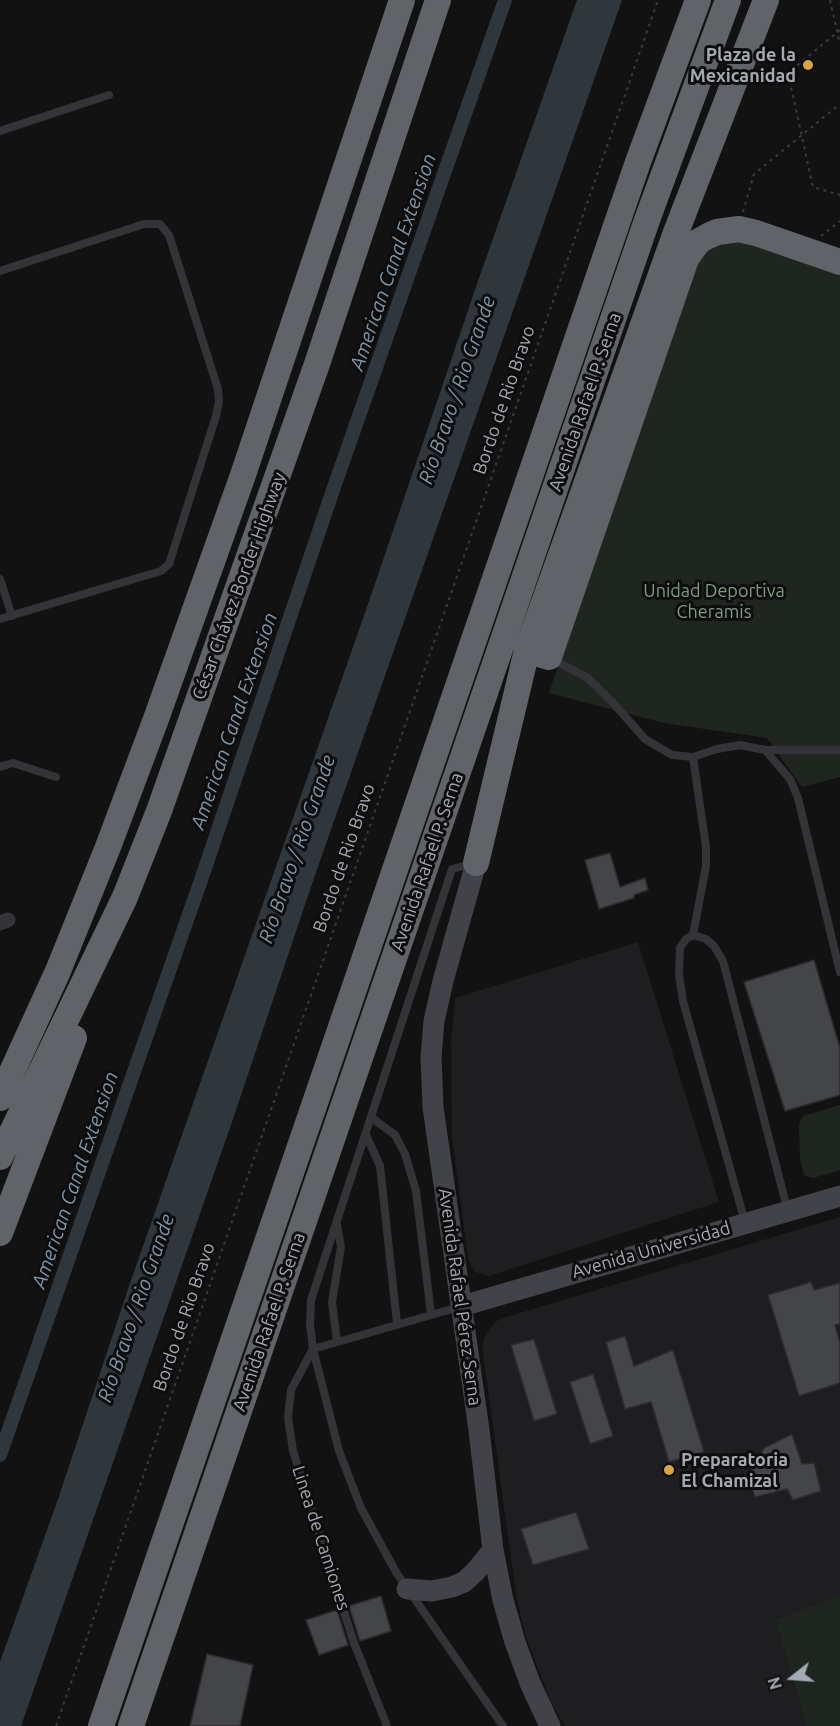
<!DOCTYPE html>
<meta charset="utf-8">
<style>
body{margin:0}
#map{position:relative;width:840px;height:1726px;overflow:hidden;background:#121213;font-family:Ubuntu,sans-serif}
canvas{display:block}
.north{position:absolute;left:762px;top:1648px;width:60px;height:60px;-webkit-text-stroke:4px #0d0d0e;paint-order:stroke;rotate:253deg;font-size:16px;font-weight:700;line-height:24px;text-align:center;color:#a5a9b2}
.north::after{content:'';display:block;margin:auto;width:21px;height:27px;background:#a5a9b2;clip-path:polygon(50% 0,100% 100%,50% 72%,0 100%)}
</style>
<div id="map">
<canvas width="840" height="1726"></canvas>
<div class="north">N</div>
</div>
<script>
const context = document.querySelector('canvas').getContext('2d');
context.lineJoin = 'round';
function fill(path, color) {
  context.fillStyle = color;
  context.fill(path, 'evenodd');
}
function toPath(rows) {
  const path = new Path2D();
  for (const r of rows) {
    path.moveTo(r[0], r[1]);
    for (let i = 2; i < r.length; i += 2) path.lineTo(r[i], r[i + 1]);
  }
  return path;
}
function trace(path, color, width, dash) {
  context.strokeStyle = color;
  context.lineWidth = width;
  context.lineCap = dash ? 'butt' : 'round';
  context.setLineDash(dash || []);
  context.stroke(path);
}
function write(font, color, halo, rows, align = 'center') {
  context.font = font + ' Ubuntu,sans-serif';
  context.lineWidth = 6;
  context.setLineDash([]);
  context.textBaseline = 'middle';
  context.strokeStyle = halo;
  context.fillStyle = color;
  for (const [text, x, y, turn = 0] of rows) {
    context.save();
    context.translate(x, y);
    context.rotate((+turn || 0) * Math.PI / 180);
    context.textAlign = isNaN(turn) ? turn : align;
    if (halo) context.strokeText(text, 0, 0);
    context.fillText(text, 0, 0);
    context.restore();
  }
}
fill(toPath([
 [638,942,719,1202,489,1276,475,1272,468,1258,452,1137,451,1042,455,998],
 [840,1217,840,1726,565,1726,551,1702,537,1666,525,1634,516,1595,482,1346,485,1336,495,1322,503,1318]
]), '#1e1e20');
fill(toPath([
 [740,241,840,272,840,777,802,787,767,738,664,723,549,693,696,261,705,249,719,243],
 [840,1105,840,1170,813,1178,804,1175,800,1159,799,1124,803,1116],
 [840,1595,840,1726,807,1726,776,1620]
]), '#1f2620');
fill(toPath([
 [577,0,622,0,314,878,232,1122,21,1726,0,1726,0,1662,58,1499,128,1289,367,607,477,284]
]), '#2f373c');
trace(toPath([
 [0,1455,201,880,333,490,505,0]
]), '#2f373c', 14);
const building = toPath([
 [610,853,620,887,645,878,648,890,634,895,634,898,599,909,585,860,610,853],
 [814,960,840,1048,840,1095,785,1111,744,982,814,960],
 [811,1282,814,1290,840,1283,840,1324,835,1325,840,1343,840,1383,799,1396,768,1295,811,1282],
 [625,1336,634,1366,673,1350,704,1452,669,1462,651,1402,625,1409,606,1342,625,1336],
 [534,1339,557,1414,534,1421,511,1345,534,1339],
 [593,1374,613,1436,590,1444,570,1382,593,1374],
 [792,1434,802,1464,814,1463,821,1491,793,1500,787,1489,755,1497,748,1476,764,1448,792,1434],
 [576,1512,589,1549,533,1565,521,1529,576,1512],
 [381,1596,391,1631,360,1641,349,1606,381,1596],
 [337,1610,348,1645,319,1655,306,1620,337,1610],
 [207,1654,253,1665,240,1726,190,1726,207,1654]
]);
fill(building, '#444548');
trace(building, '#2c2c2f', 1.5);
trace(toPath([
 [830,0,840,44],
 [840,30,788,73,813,187,840,195],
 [743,212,754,174,840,104],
 [821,236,840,221],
 [56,1726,658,0]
]), '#3a3b3f', 2, [3, 4.5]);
trace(toPath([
 [0,131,109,95],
 [0,271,144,224,160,224,169,235,218,389,219,401,216,416,169,564,161,571,0,619],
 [0,579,12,616],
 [552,659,588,678,614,704,645,739,672,755,693,757,717,749,740,745,765,750,840,750],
 [765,750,790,779,798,798,840,972],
 [693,757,706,847,706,866,693,935],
 [0,767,13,763,56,777],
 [471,864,452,869,311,1300,310,1324,313,1349,339,1451,361,1508,396,1572,503,1726],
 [372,1118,395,1135,405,1154,416,1191,431,1314],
 [366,1135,380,1166,397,1323],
 [745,1222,683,1001,679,975,680,948,686,939,693,935,706,939,714,946,723,961,787,1208],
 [337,1342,332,1302,341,1247,337,1225],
 [387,1726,354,1643,293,1451,288,1418,291,1390,313,1349,459,1307]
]), '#343438', 8);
trace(toPath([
 [0,923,8,920]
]), '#343438', 15);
trace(toPath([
 [476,863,443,981,434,1021,431,1057,433,1107,479,1430,493,1550,503,1600,515,1642,530,1683,550,1726],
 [462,1306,840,1196],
 [407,1589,432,1591,452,1587,464,1582,475,1572,493,1550]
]), '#424348', 21);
trace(toPath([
 [527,650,549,657,686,259,692,250,699,241,708,236,717,232,739,229,756,233,840,262],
 [476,863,527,650,675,235,766,0],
 [0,1098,58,971,108,847,156,719,243,475,402,0],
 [0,1157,125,897,159,811,317,364,438,0],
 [0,1233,74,1038],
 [101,1726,638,162,698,0],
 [131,1726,647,220,728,0]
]), '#606368', 26);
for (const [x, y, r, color] of [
 [808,65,6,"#d9a544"],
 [669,1470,6,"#d9a544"]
]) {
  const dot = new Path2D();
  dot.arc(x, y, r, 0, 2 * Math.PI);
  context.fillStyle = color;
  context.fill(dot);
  trace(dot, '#0d0d0e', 2);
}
write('bold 18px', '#a5a9b2', '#0d0d0e', [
 ["Plaza de la",796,55],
 ["Mexicanidad",796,76],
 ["Preparatoria",681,1460,"left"],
 ["El Chamizal",681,1481,"left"]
], 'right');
write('18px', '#a5a9b2', '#0d0d0e', [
 ["Bordo de Rio Bravo",504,400,-71],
 ["Avenida Rafael P. Serna",585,402,-71],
 ["César Chávez Border Highway",239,586,-70],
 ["Bordo de Rio Bravo",344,858,-71],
 ["Avenida Rafael P. Serna",427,862,-71],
 ["Avenida Universidad",651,1250,-16],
 ["Avenida Rafael Pérez Serna",460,1297,82],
 ["Bordo de Rio Bravo",184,1317,-71],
 ["Avenida Rafael P. Serna",269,1322,-71],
 ["Linea de Camiones",321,1538,72]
]);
write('18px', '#7f9b80', '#0d0d0e', [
 ["Unidad Deportiva",714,591],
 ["Cheramis",714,612]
]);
write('italic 20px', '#8097a9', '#0d0d0e', [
 ["American Canal Extension",393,262,-71],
 ["Río Bravo / Rio Grande",457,390,-71],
 ["American Canal Extension",234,721,-71],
 ["Río Bravo / Rio Grande",297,849,-71],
 ["American Canal Extension",75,1180,-71],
 ["Río Bravo / Rio Grande",136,1308,-71]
]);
</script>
